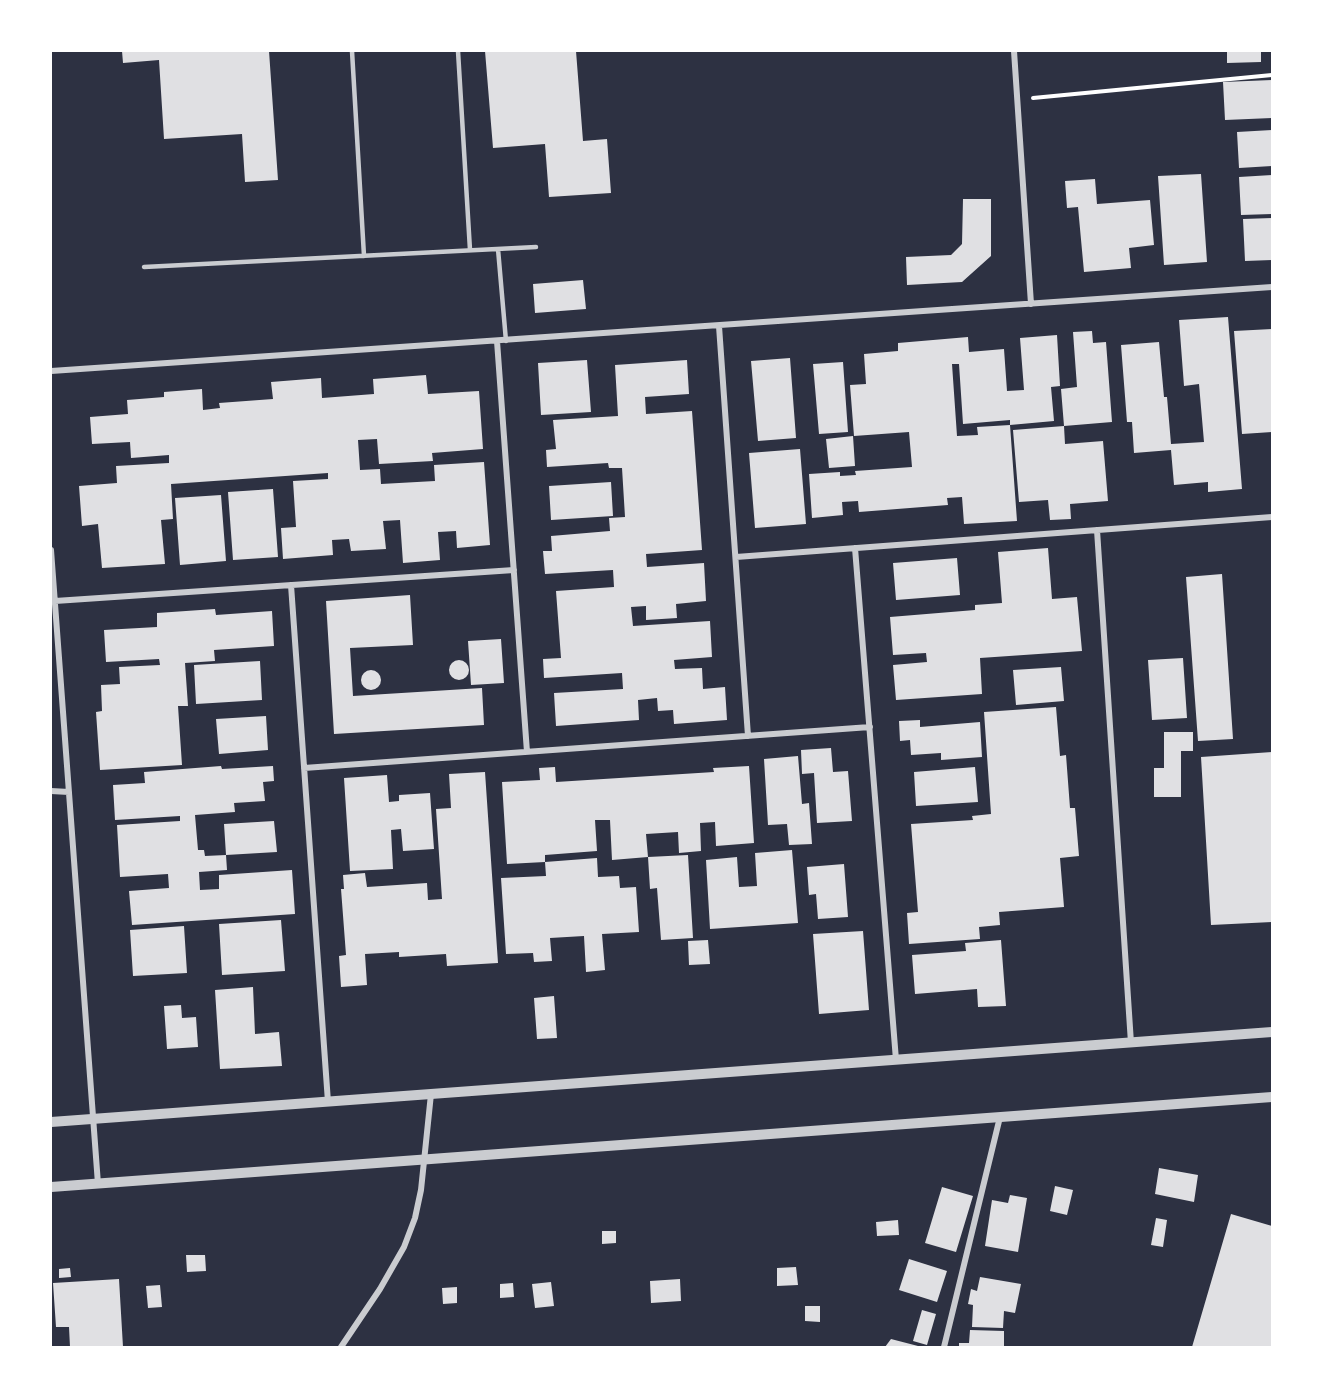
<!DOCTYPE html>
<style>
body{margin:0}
#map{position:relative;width:1323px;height:1398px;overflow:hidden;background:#2d3142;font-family:"Titillium Web",sans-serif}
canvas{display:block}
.frame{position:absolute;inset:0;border:52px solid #fff;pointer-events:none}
</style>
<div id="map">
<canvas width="1323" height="1398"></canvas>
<div class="frame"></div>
</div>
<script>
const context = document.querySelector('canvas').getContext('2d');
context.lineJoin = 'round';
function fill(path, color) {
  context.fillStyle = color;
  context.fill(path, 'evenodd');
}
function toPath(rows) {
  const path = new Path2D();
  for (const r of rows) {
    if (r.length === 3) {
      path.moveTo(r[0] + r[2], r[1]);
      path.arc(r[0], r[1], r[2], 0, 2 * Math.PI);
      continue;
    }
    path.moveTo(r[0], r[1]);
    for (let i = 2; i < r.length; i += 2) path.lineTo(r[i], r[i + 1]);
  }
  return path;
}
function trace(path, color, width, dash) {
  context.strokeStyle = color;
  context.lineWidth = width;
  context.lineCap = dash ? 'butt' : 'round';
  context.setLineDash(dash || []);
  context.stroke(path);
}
fill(toPath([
 [122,51,269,51,278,180,245,182,242,134,164,139,159,60,123,63],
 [485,51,576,51,583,141,607,139,611,193,549,197,545,144,493,148],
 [1227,51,1261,51,1261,62,1227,63],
 [1272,80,1272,118,1225,120,1223,82],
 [1272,130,1272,166,1239,168,1237,132],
 [1201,174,1207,262,1164,265,1158,176],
 [1272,175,1272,214,1241,215,1239,177],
 [1095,179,1097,204,1150,200,1154,245,1129,248,1131,268,1084,272,1078,207,1067,208,1065,181],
 [963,199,991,199,991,256,962,282,907,285,906,257,951,255,962,244],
 [1272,218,1272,260,1245,261,1243,219],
 [583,280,586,309,535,313,533,284],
 [1228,317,1242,489,1208,492,1208,482,1174,485,1171,450,1134,453,1132,422,1127,422,1121,345,1159,342,1164,397,1167,397,1171,444,1204,442,1199,384,1184,386,1179,320],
 [1272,329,1272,432,1242,434,1234,331],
 [1092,331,1093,343,1106,342,1112,422,1064,426,1061,389,1077,387,1073,332],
 [1057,335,1060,386,1051,387,1054,421,1010,425,1017,521,964,524,962,497,947,498,948,505,859,512,858,501,842,502,843,515,812,518,809,474,840,472,840,476,856,475,855,471,912,467,909,432,854,436,850,385,866,384,864,354,898,351,898,343,968,337,969,352,1004,349,1007,391,1024,390,1020,338],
 [952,364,959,364,963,424,1010,420,1010,425,977,427,978,435,957,436],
 [790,358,796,438,758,441,751,361],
 [587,360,591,412,541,415,538,363],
 [687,360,689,394,645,397,646,414,692,411,702,550,646,554,647,567,704,563,706,601,676,604,677,618,646,620,646,606,631,607,633,626,710,621,712,657,674,660,675,669,702,668,703,689,725,687,727,720,674,724,673,710,658,711,657,698,638,700,639,720,556,726,554,693,623,689,622,673,544,678,543,659,561,658,556,591,614,587,613,570,545,574,543,551,552,551,551,536,610,531,609,518,625,517,622,468,609,468,608,463,547,467,546,450,556,449,553,420,618,416,615,365],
 [843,362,848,432,819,434,813,364],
 [426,375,428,394,479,391,483,449,432,453,433,461,379,464,377,439,358,440,360,470,380,469,381,484,435,481,434,465,484,462,490,545,457,548,456,531,438,532,440,560,403,563,400,520,383,521,386,549,351,551,349,539,332,540,333,555,283,559,281,528,296,527,293,481,328,479,328,473,171,484,173,519,161,520,165,564,102,568,98,524,82,526,79,486,117,483,116,466,169,463,169,455,131,458,130,442,92,444,90,417,128,414,127,400,164,397,164,392,202,389,203,410,220,408,219,403,273,399,271,382,321,378,322,398,374,394,373,379],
 [1064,426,1065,444,1103,441,1108,501,1070,504,1071,519,1050,520,1048,500,1019,502,1013,430],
 [853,436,855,466,829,468,826,439],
 [800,449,806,524,755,528,749,453],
 [611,482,613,516,551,520,549,486],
 [273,489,278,557,233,560,228,492],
 [221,495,226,561,180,565,175,498],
 [1048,548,1052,599,1077,597,1082,651,980,658,982,694,896,700,893,665,927,662,926,653,893,655,890,617,975,610,975,605,1002,603,998,552],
 [957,558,960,595,896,600,893,563],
 [1222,574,1233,739,1198,741,1186,577],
 [410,595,413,645,350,648,353,696,482,688,484,725,334,734,326,601],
 [215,609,216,615,272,611,274,646,214,650,215,661,185,663,188,706,178,706,182,765,100,770,96,712,102,711,101,685,120,684,119,667,160,665,159,659,106,662,104,630,157,627,157,613],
 [501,639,504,683,471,685,468,641],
 [1183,658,1187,718,1152,720,1148,660],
 [459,670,10],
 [260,661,262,700,196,704,194,665],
 [1061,667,1064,701,1016,705,1013,670],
 [371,680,10],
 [1056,707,1060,756,1066,755,1070,808,1075,808,1079,856,1060,858,1064,907,999,912,1000,925,979,927,980,939,909,944,907,913,918,912,911,824,973,820,972,816,991,814,984,712],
 [266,716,268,750,219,754,216,719],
 [920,720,920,727,980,722,982,757,941,760,941,753,911,755,910,740,900,741,899,721],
 [1164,732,1193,732,1193,751,1181,751,1181,797,1154,797,1154,768,1164,768],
 [831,748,833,772,848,771,852,821,817,823,814,773,802,774,801,750],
 [1272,752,1272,922,1211,925,1201,757],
 [798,756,802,804,809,803,812,844,789,845,787,824,768,825,764,759],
 [221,766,222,769,273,766,274,781,263,782,265,801,234,803,235,812,195,815,198,850,204,850,205,856,226,855,227,870,199,872,200,890,219,889,219,875,292,870,295,914,132,925,129,891,169,888,168,874,120,877,117,825,180,821,180,816,115,820,113,785,145,783,144,772],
 [749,766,754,843,716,846,715,822,700,823,701,851,679,853,678,832,646,834,648,857,612,860,610,820,595,820,597,851,545,855,545,862,507,864,502,782,540,780,539,768,555,767,556,782,714,772,713,768],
 [975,767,978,802,916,806,914,772],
 [485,772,498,963,447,966,446,954,399,957,399,952,365,954,367,985,341,987,339,956,346,955,341,889,344,889,343,875,365,873,367,887,427,883,428,900,442,899,436,809,451,808,449,774],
 [387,775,389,802,399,801,399,795,430,793,434,849,403,851,401,829,391,830,393,869,350,871,344,778],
 [274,821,277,852,226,855,224,824],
 [792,850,798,923,710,929,706,860,737,857,739,887,757,886,755,853],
 [688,855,693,938,661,940,657,888,650,889,648,857],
 [597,858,598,877,619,876,620,888,636,887,639,932,602,934,605,970,586,972,584,936,550,938,552,961,534,962,533,953,506,954,501,878,546,876,545,862],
 [844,864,848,917,818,919,816,894,809,895,807,867],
 [281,920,285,971,222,975,219,924],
 [184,926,187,973,133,976,130,930],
 [863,931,869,1010,819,1014,813,934],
 [708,940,710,964,689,965,688,941],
 [1001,940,1006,1006,978,1007,977,989,915,994,912,955,966,951,965,943],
 [253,987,255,1034,279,1032,282,1066,220,1069,215,990],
 [554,996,557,1038,537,1039,534,998],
 [181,1005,182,1018,196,1017,198,1047,167,1049,164,1006],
 [1159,1168,1198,1175,1194,1202,1155,1194],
 [1055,1186,1073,1190,1067,1215,1050,1211],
 [942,1187,973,1196,956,1252,925,1243],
 [1010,1195,1027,1198,1018,1252,985,1246,992,1200,1008,1203],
 [1231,1214,1272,1226,1272,1347,1192,1347],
 [1156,1218,1167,1220,1163,1247,1151,1245],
 [898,1220,899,1235,877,1236,876,1222],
 [602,1231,616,1231,616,1243,602,1244],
 [186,1255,205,1255,206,1271,187,1272],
 [909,1259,947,1271,937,1302,899,1290],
 [796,1267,798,1285,777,1286,777,1268],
 [70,1268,71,1277,59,1278,59,1269],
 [980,1277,1021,1284,1015,1313,1004,1311,1003,1328,972,1327,973,1305,968,1304,971,1289,977,1291],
 [119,1279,123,1347,70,1347,69,1327,56,1327,53,1283],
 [680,1279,681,1301,651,1303,650,1281],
 [551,1282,554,1306,535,1308,532,1284],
 [513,1283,514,1297,500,1298,500,1284],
 [160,1285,162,1307,148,1308,146,1286],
 [457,1287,457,1303,443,1304,442,1288],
 [805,1306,820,1306,820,1322,805,1321],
 [922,1310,936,1314,927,1345,913,1341],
 [970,1330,1004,1331,1004,1347,959,1347,959,1343,969,1343],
 [891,1339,918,1346,918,1347,885,1347]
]), '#e0e0e3');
trace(toPath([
 [1033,98,1272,75]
]), '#fff', 4);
trace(toPath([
 [352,51,364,256],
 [458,51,470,250],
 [498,249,506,341],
 [144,267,536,247]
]), '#caccd0', 4.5);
trace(toPath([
 [1014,51,1031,304],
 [719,326,748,736],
 [497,341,527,752],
 [51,371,1272,287],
 [1097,530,1131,1043],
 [855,548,896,1060],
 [51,550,98,1184],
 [736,557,1272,517],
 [291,585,328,1102],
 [55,601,514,570],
 [304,768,870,727],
 [51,791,69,792],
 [341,1347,380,1289,404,1247,415,1218,421,1190,431,1094],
 [944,1347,1000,1117]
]), '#caccd0', 6);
trace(toPath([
 [51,1122,1272,1032],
 [51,1187,1272,1097]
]), '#caccd0', 10);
</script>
